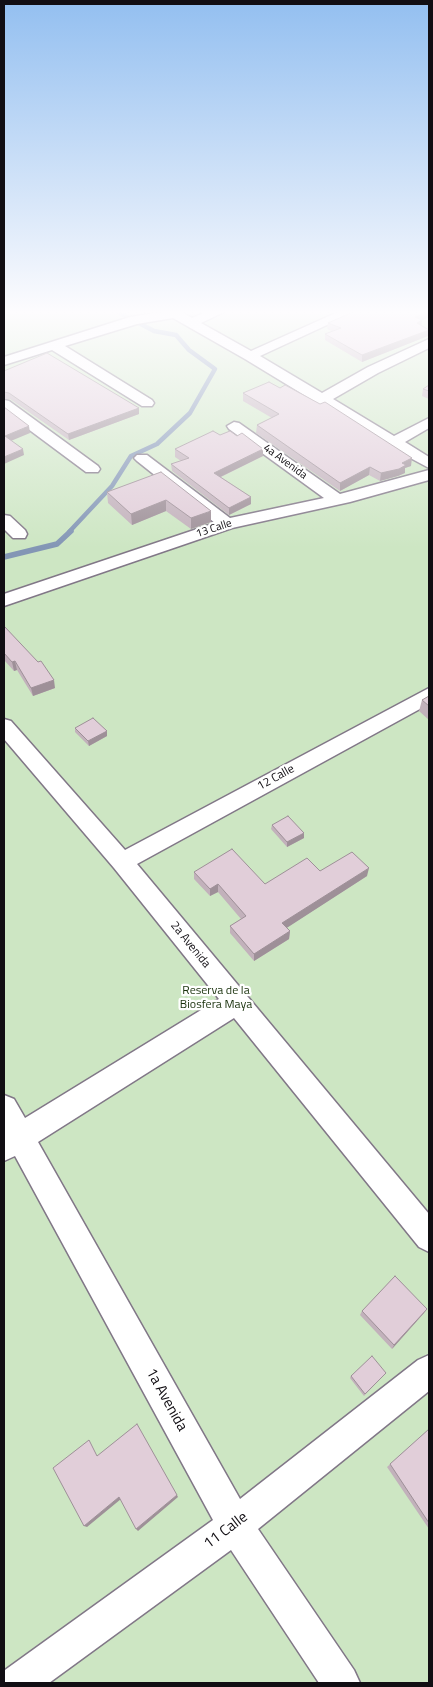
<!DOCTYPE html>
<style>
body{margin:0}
#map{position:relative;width:433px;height:1687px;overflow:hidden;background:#fbf9fd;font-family:"Titillium Web",sans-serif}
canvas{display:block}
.frame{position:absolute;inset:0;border:5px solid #110e13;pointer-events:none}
</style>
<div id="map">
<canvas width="433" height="1687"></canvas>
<div class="frame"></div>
</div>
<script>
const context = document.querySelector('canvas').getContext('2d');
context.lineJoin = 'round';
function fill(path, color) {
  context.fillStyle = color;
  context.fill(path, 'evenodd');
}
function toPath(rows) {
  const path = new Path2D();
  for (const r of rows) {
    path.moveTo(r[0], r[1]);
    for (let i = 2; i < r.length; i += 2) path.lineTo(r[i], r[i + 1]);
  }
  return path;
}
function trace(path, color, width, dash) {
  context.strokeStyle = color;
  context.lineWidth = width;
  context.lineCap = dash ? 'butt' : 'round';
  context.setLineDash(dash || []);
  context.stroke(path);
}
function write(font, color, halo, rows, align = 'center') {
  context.font = font + ' "Titillium Web",sans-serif';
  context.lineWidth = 4.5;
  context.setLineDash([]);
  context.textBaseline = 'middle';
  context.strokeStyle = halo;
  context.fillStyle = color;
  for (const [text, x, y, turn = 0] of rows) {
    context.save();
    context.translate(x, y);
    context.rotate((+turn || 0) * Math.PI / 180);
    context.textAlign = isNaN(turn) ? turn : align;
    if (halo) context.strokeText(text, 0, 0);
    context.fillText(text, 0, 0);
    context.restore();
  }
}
fill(toPath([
 [4,312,429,312,429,1683,4,1683]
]), '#cde6c3');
trace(toPath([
 [69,532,112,486,131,456,157,444,190,413,215,369,189,350,176,335,154,331,118,312]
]), '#8396b5', 4.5);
trace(toPath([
 [4,557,57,544,71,531]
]), '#8396b5', 5.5);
const minor = toPath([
 [162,312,182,312,192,318,206,312,224,312,201,323,251,351,338,312,355,312,260,356,322,393,368,367,429,339,429,348,378,373,333,399,394,436,429,418,429,428,405,442,429,457,429,468,388,446,245,359,173,318,137,324,65,346,152,400,154,403,152,406,142,406,52,350,4,365,4,357,130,317,162,312],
 [4,400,9,401,98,466,100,469,98,472,86,472,4,411,4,400],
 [234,422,239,423,340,494,429,470,429,480,350,502,232,528,4,606,4,594,215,523,137,461,134,458,137,455,147,455,230,518,324,498,229,429,227,426,234,422],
 [4,515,10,516,25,530,27,534,25,538,13,538,4,529,4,515],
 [429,688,429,704,137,864,429,1214,429,1252,419,1247,234,1018,38,1142,240,1499,418,1360,429,1355,429,1391,258,1529,354,1670,360,1683,319,1683,231,1550,49,1683,4,1683,5,1670,213,1520,15,1156,4,1161,4,1095,14,1099,25,1118,219,999,114,868,4,739,4,719,11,721,125,850,429,688]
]);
trace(minor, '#817787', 3);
fill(minor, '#fff');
fill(toPath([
 [429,312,429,317,422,320,421,325,428,336,362,362,325,340,325,334,332,331,327,329,328,323],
 [4,371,139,408,139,414,69,440,10,399,4,399],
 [429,385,429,399,422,396,423,389],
 [243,393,411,466,405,468,405,473,398,476,380,481,369,475,340,491,256,433,257,425,272,418,243,401],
 [220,435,263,456,221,477,251,497,251,504,229,515,172,471,171,464,181,461,175,457,175,449],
 [161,472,211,522,191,529,166,511,132,525,108,503,107,492],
 [4,626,55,688,33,696,17,670,14,671,4,660],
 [429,696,429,720,419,711,422,700],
 [75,728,107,731,107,736,89,746,75,732],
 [272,825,304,838,287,847,271,829],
 [320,871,367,876,286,928,290,931,289,939,254,961,230,933,230,926,241,919,218,892,210,896,194,879,194,872,265,884],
 [362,1311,424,1313,392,1349,360,1315],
 [384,1375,364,1396,350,1378,351,1376],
 [429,1429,429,1529,387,1467]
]), '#c2b1bb');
fill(toPath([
 [426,312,429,312,429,317,414,324,415,317],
 [422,320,421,327,417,323],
 [429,330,428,336,362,362,362,355],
 [139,408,139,414,69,440,68,434],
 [29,426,30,433,6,443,5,436],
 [23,449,24,455,4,464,4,457],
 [263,449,263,456,214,480,214,473],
 [412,458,411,466,405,468,405,473,398,476,380,481,381,473],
 [370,467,369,475,340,491,340,483],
 [251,497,251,504,229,515,229,508],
 [166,500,166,511,132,525,131,514],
 [211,511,211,522,191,529,191,518],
 [15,661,17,670,14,671,12,662],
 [54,680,55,688,33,696,31,688],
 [107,731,107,736,89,746,88,741],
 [304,833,304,838,287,847,287,842],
 [369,868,367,876,282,931,282,923],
 [218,884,218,892,210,896,210,889],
 [290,931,289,939,254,961,254,954],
 [427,1309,424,1313,392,1349,394,1345],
 [177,1495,178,1497,138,1531,136,1529],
 [119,1497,121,1499,87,1527,84,1526]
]), '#9e9098');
const building = toPath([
 [353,312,426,312,415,317,422,320,417,323,429,330,362,355,325,334,341,328,328,323,353,312],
 [47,353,139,408,68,434,9,393,4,392,4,371,47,353],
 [269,382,280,388,285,385,320,404,325,402,412,458,402,463,406,465,399,469,381,473,370,467,340,483,257,425,279,414,243,393,269,382],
 [429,385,429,391,423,389,429,385],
 [4,407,29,426,5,436,23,449,4,457,4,407],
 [213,431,220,435,230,431,237,436,242,433,263,449,214,473,251,497,229,508,171,464,189,458,175,449,213,431],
 [161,472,211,511,191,518,166,500,131,514,107,492,161,472],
 [4,626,38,662,41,661,54,680,31,688,15,661,12,662,4,653,4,626],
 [429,696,429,706,422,700,429,696],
 [93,718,107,731,88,741,75,728,93,718],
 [288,816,304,833,287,842,272,825,288,816],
 [232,849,265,884,307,858,320,871,352,852,369,868,282,923,290,931,254,954,230,926,246,916,218,884,210,889,194,872,232,849],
 [395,1276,427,1309,394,1345,362,1311,395,1276],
 [372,1356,386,1373,365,1394,351,1376,372,1356],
 [137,1424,177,1495,136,1529,119,1497,84,1526,53,1468,89,1440,97,1456,137,1424],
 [429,1429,429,1523,390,1464,429,1429]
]);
fill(building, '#e1ced9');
trace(building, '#9e9098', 1);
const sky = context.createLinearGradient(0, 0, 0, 548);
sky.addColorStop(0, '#93bff0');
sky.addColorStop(0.57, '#fdfcfe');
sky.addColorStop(1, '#fdfcfe00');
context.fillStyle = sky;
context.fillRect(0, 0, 433, 548);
write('11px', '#110e13', '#fff', [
 ["4a Avenida",285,462,36],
 ["13 Calle",214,529,-18]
]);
write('12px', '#110e13', '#fff', [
 ["12 Calle",276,778,-29],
 ["2a Avenida",190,945,51]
]);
write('12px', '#19310c', '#fff', [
 ["Reserva de la",216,991],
 ["Biosfera Maya",216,1005]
]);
write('15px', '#110e13', '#fff', [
 ["1a Avenida",166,1400,61],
 ["11 Calle",226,1531,-37]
]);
</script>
